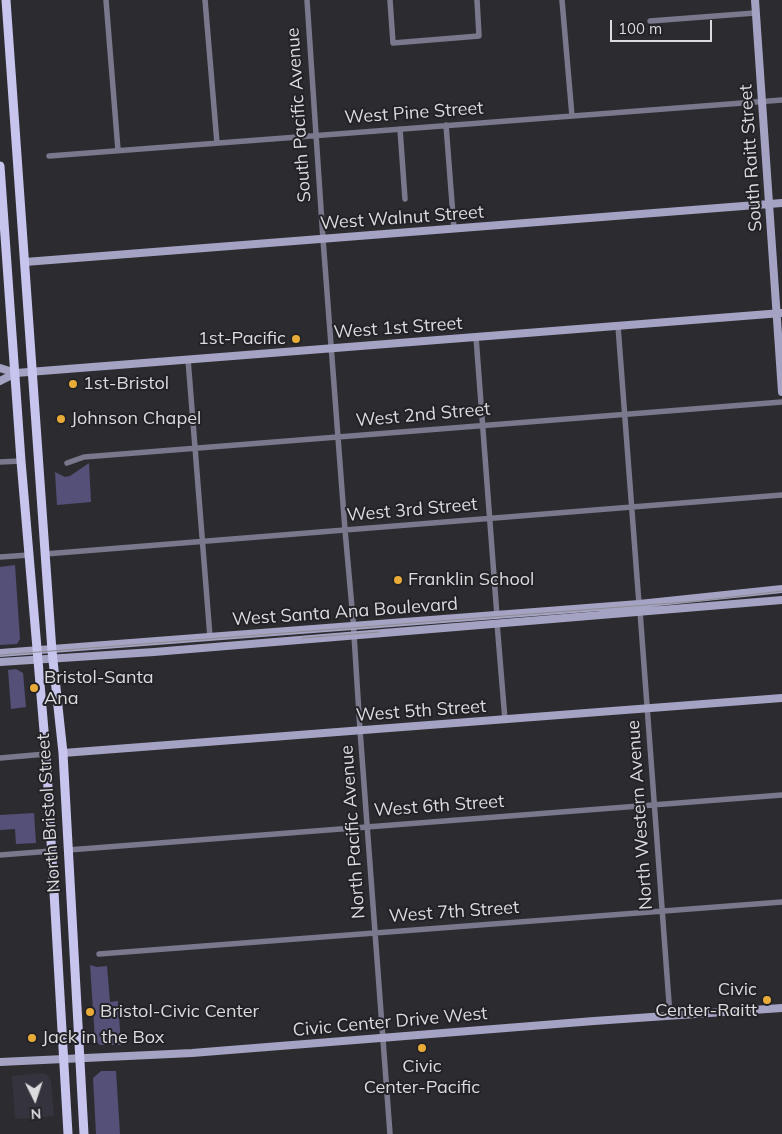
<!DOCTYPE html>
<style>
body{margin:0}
#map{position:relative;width:782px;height:1134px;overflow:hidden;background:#2c2c30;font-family:Mulish,sans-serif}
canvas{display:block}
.north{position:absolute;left:10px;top:1074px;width:50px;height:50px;-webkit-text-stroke:4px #222227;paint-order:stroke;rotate:176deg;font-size:14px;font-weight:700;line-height:20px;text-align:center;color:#dbdbde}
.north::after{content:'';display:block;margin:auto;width:18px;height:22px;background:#dbdbde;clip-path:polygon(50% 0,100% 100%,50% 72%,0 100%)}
.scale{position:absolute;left:610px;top:20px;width:102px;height:22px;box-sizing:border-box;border:2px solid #dbdbde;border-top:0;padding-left:6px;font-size:15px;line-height:18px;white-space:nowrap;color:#dbdbde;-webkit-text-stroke:4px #222227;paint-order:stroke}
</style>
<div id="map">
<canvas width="782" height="1134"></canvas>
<div class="north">N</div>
<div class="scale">100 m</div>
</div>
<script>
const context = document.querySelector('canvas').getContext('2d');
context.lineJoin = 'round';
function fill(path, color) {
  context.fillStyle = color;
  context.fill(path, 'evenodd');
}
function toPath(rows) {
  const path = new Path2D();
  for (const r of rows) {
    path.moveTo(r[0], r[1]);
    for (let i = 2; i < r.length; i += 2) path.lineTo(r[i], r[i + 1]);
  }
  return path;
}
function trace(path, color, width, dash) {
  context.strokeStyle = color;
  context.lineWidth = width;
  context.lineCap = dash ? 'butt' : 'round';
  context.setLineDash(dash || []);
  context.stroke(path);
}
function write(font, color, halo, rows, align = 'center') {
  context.font = font + ' Mulish,sans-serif';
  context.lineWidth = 4;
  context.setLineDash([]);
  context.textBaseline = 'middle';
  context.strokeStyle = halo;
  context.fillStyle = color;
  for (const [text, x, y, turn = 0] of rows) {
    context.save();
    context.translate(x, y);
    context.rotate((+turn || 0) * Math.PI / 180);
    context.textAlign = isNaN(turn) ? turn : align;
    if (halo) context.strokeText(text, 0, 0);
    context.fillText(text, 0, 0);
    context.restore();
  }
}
fill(toPath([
 [43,1073,48,1076,51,1082,54,1116,15,1119,12,1076]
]), '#35343e');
fill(toPath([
 [89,463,91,502,57,505,55,472,65,477,70,476],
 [15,565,20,639,17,644,0,645,0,567],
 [16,669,23,673,26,707,11,709,8,670],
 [34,813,36,843,16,844,15,829,0,830,0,815],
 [90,965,97,967,107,966,110,1002,118,1001,121,1045,100,1045,95,1040],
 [101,1071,116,1071,120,1134,96,1134,93,1078]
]), '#545078');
trace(toPath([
 [106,0,118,150],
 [205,0,217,143],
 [307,0,323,239,345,530,353,619,360,730,390,1134],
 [390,0,393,43,479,36,477,0],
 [562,0,572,116],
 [650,21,755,13],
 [446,125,454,229],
 [400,129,405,199],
 [49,156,782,100],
 [618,326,639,604],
 [476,337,497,616],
 [188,359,210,637],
 [0,462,21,461],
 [67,463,84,457,782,402],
 [45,554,782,495],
 [0,557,29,555],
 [640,611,670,1016],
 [497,623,505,720],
 [0,758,46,754],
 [68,850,782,795],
 [0,855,52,851],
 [99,954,782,902]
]), '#7a788d', 5.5);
trace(toPath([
 [755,0,782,392],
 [25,262,782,203],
 [0,368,16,373,782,313],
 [0,381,16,373],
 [0,653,639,604,782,589],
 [0,662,154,652,782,600],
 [63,753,782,698],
 [0,1062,192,1053,594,1021,782,1008]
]), '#a5a3c4', 8);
trace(toPath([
 [6,0,52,651,63,753,84,1134],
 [0,166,21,461,46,754,68,1134]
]), '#c7c4ee', 9);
trace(toPath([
 [302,638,379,632],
 [0,655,698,601,782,591]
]), '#8c8c90', 1);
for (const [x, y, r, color] of [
 [296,339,5,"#e9ab38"],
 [73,384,5,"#e9ab38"],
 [61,419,5,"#e9ab38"],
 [398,580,5,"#e9ab38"],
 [34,688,5,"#e9ab38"],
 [767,1000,5,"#e9ab38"],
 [90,1012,5,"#e9ab38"],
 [32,1038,5,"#e9ab38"],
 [422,1048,5,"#e9ab38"]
]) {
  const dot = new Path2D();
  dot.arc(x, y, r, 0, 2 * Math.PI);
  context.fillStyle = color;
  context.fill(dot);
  trace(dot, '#222227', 2);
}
write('18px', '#dbdbde', '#222227', [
 ["West Pine Street",414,113,-4],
 ["South Pacific Avenue",299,115,-94],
 ["South Raitt Street",751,158,-94],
 ["West Walnut Street",402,218,-4],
 ["West 1st Street",398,328,-4],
 ["West 2nd Street",423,415,-5],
 ["West 3rd Street",412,510,-5],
 ["West Santa Ana Boulevard",345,612,-4],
 ["West 5th Street",421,711,-4],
 ["West 6th Street",439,806,-4],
 ["North Bristol Street",49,813,-94],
 ["North Western Avenue",640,815,-94],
 ["North Pacific Avenue",353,832,-94],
 ["West 7th Street",454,912,-4],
 ["Civic Center Drive West",390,1022,-5]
]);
write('18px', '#dbdbde', '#222227', [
 ["1st-Pacific",286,339,"right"],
 ["1st-Bristol",83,384],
 ["Johnson Chapel",71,419],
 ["Franklin School",408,580],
 ["Bristol-Santa",44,678],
 ["Ana",44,699],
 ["Civic",757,990,"right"],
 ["Center-Raitt",757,1011,"right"],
 ["Bristol-Civic Center",100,1012],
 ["Jack in the Box",42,1038],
 ["Civic",422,1067,"center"],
 ["Center-Pacific",422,1088,"center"]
], 'left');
</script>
